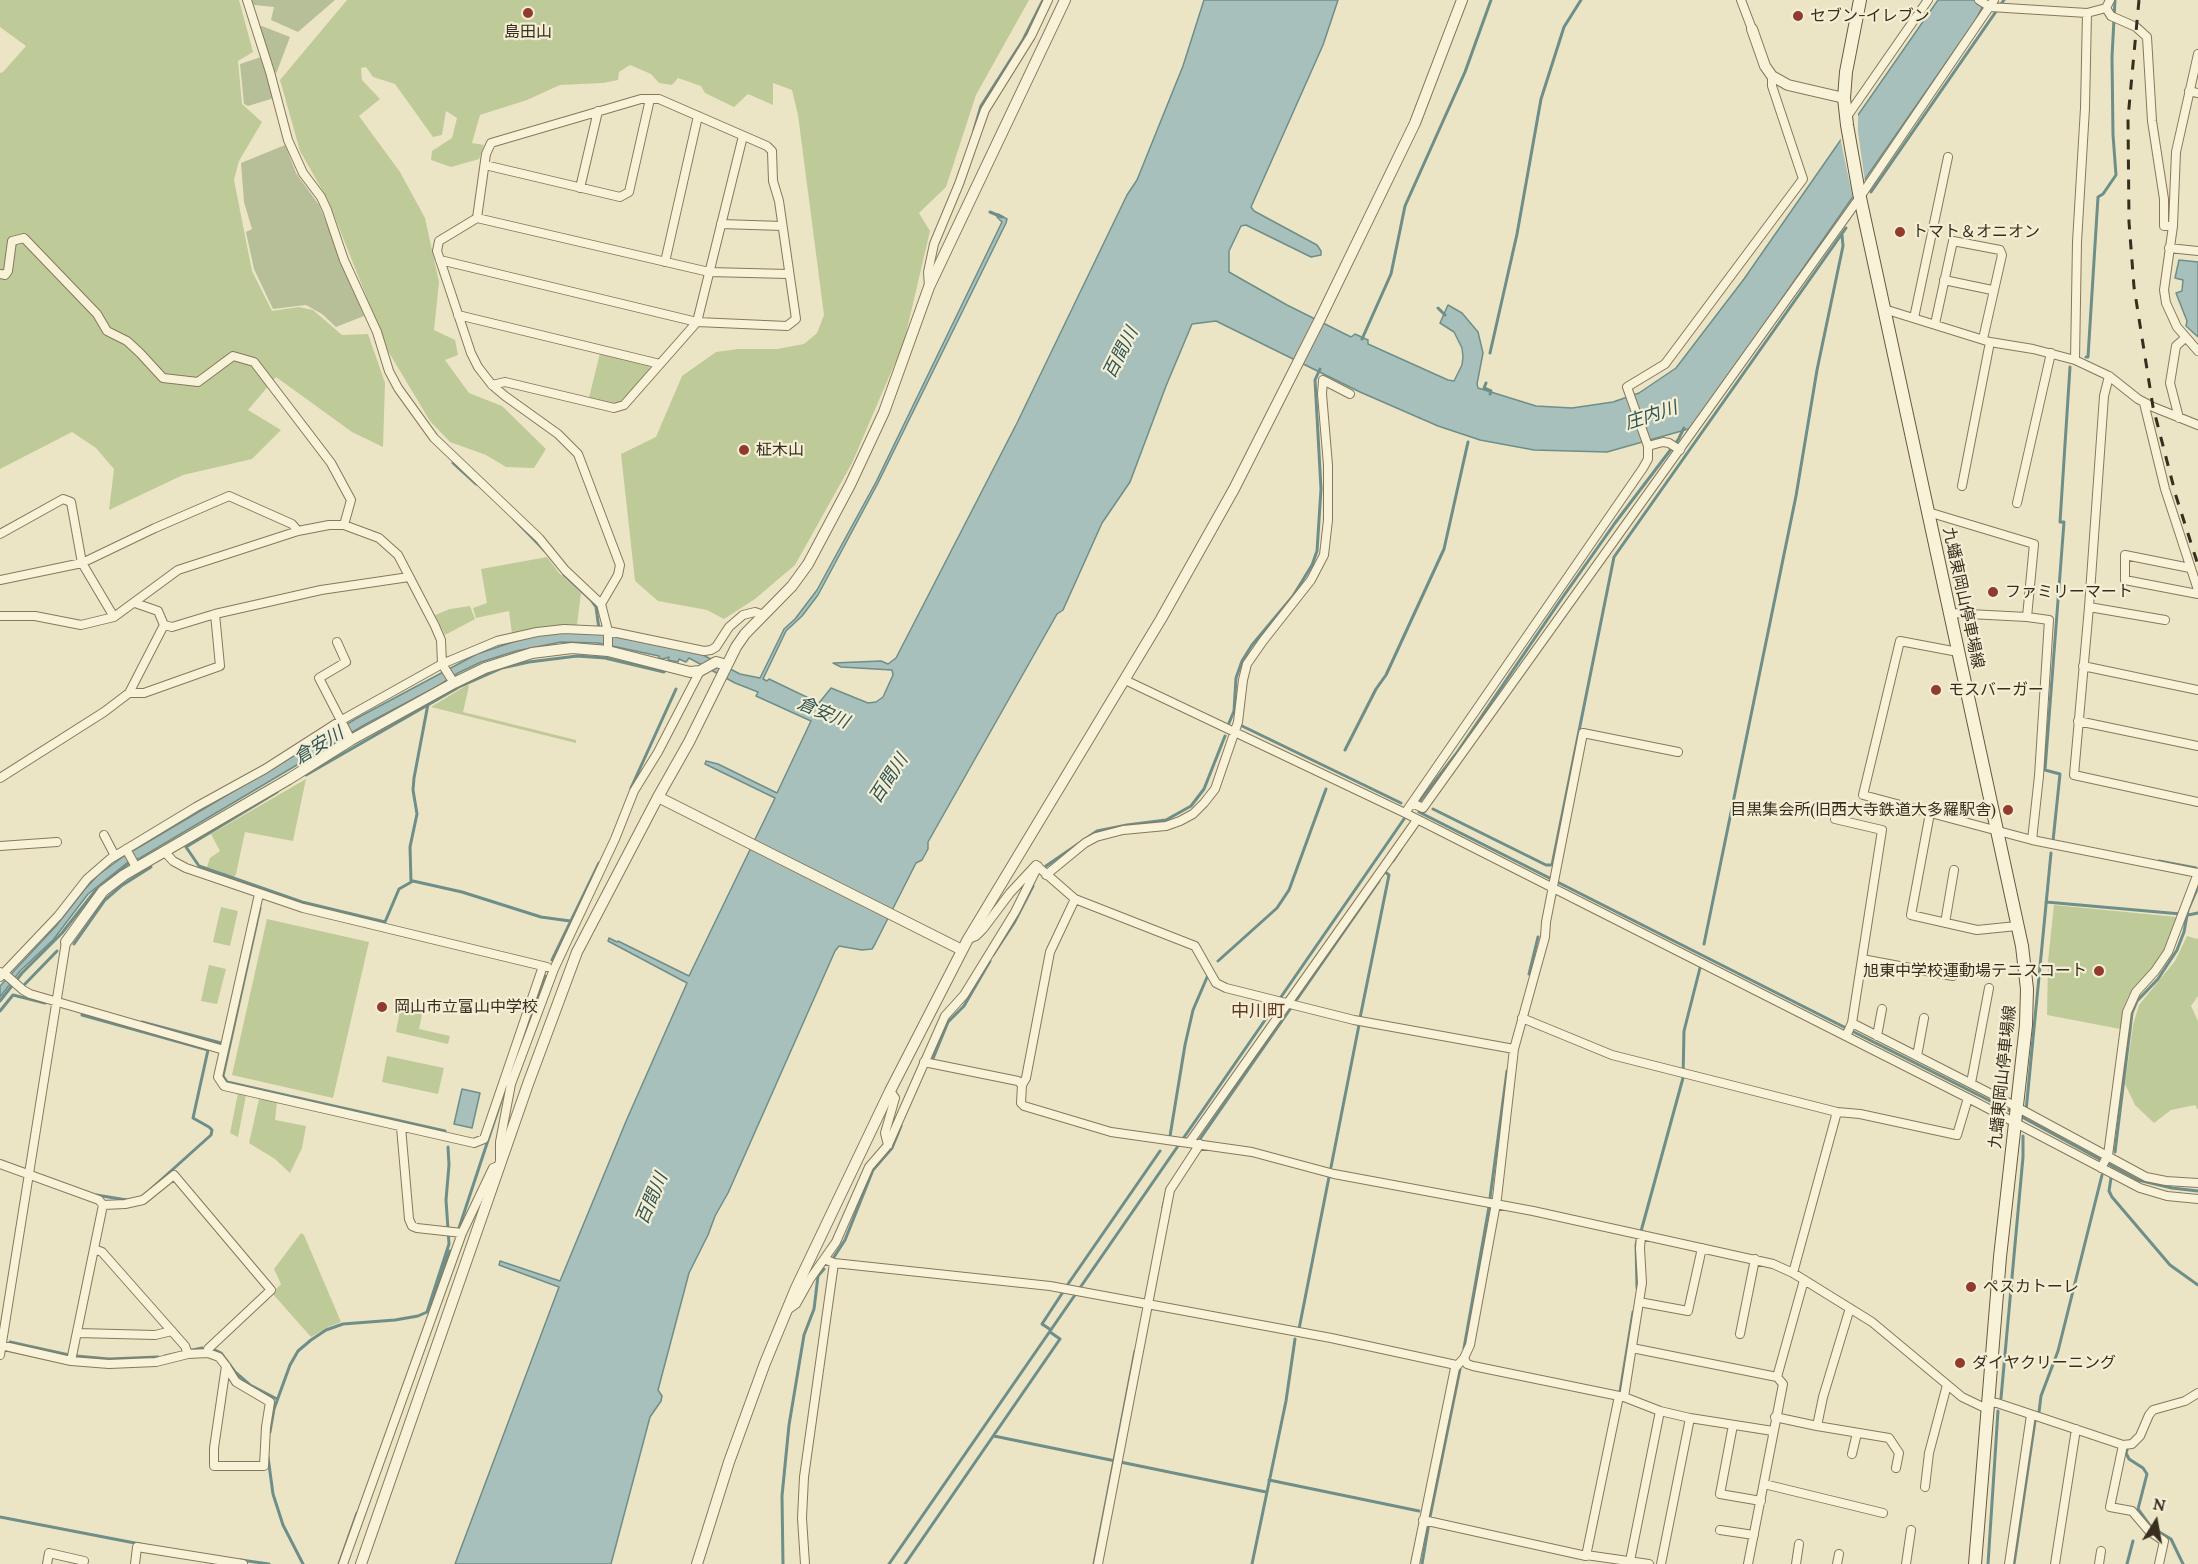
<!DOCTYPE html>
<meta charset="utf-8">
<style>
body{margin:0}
#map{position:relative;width:2198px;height:1564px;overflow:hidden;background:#ece5c5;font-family:Lora,serif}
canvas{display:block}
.north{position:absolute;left:2126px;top:1492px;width:60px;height:60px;-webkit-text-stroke:4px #f4efd4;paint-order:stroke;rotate:11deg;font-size:16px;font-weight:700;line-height:24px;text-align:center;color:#372e1f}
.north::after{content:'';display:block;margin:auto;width:21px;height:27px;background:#372e1f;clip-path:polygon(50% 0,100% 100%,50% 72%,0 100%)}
</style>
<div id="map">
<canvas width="2198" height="1564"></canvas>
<div class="north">N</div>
</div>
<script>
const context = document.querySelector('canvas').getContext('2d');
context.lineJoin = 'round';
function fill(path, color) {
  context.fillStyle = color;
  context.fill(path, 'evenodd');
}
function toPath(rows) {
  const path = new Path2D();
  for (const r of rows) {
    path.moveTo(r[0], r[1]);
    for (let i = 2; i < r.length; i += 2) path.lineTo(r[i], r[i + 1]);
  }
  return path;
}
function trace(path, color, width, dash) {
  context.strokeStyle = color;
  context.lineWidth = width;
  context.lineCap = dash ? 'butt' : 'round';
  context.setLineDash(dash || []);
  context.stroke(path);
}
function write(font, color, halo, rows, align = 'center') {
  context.font = font + ' Lora,"Noto Sans JP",serif';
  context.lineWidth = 4.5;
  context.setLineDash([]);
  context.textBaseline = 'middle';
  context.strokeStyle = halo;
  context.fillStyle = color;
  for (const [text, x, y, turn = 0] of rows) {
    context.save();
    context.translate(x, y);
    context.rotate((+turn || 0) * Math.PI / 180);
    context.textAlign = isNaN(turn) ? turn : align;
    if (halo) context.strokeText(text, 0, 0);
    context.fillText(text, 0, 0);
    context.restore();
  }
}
fill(toPath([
 [0,0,239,0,253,52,238,61,242,104,262,122,239,161,234,180,252,271,272,311,299,307,313,310,342,335,368,334,385,383,383,447,352,432,276,377,248,410,281,430,252,459,183,475,109,510,114,469,96,448,72,432,0,469,0,73,3,72,26,46,0,27],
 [347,0,1029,0,976,95,946,187,919,213,930,231,904,342,852,463,795,565,755,599,724,619,707,610,658,601,635,581,621,454,656,437,682,376,716,352,738,349,777,349,804,344,817,333,824,315,798,115,792,90,773,83,773,105,748,94,734,107,705,93,701,86,678,78,672,85,659,83,651,74,630,65,619,72,618,80,603,83,560,85,527,100,480,115,472,143,484,145,479,159,451,167,431,160,432,151,452,138,457,118,446,111,442,135,433,137,395,84,373,77,366,67,361,68,362,80,380,99,359,116,400,172,425,218,439,282,434,330,455,340,458,355,445,360,469,393,502,406,546,449,534,468,506,467,486,455,450,442,430,421,388,351,328,200,300,151,280,80],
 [600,353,649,365,650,370,622,402,614,404,589,398],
 [547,557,559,573,581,593,577,625,539,627,512,634,509,611,476,618,473,608,487,603,481,569],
 [470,606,475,619,445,635,435,615,450,609],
 [467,685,469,686,463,712,576,740,576,743,431,707],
 [306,779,293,841,245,832,236,874,234,877,207,867,210,858,220,851,211,834],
 [2054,905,2177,917,2169,944,2155,966,2129,995,2123,1009,2120,1029,2047,1015,2048,961],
 [221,907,238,911,230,946,213,942],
 [267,919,369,942,333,1098,232,1075],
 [2187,936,2197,939,2198,938,2198,996,2191,1006,2198,1021,2198,1110,2195,1105,2171,1110,2154,1123,2135,1105,2125,1084,2133,1025,2139,1005,2175,961],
 [209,965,226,969,217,1004,201,1001],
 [401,1005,423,1010,419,1029,450,1036,448,1044,396,1032],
 [387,1056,444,1068,438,1094,382,1082],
 [238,1093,246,1095,238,1137,230,1133],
 [259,1099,277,1102,275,1120,306,1126,302,1148,290,1173,275,1159,249,1143],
 [301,1233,304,1235,341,1322,328,1327,311,1337,272,1293,281,1284,274,1269]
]), '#bfca99');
fill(toPath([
 [252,0,335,0,298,32,271,20,274,7,254,5],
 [262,26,290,37,276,74,259,27],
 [261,57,274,98,248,106,244,104,240,64],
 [285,145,296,173,319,205,364,316,336,327,322,314,306,305,273,309,254,269,246,232,252,229,244,202,241,163]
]), '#b6bf98');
const water = toPath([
 [1204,0,1338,0,1323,45,1251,207,1254,211,1317,245,1321,251,1321,255,1311,257,1246,225,1241,226,1229,251,1229,272,1287,305,1351,337,1355,334,1368,340,1368,344,1448,380,1454,381,1462,365,1463,357,1462,348,1454,332,1440,323,1448,305,1462,313,1478,332,1483,353,1477,384,1478,388,1536,406,1572,408,1613,402,1639,393,1676,368,1744,279,1938,0,1986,0,1975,21,1692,428,1607,452,1534,450,1480,440,1438,426,1360,392,1216,321,1192,324,1166,386,1130,482,1102,523,1063,610,1057,614,928,842,928,849,922,860,916,863,875,944,872,949,862,950,839,946,835,951,728,1193,715,1216,708,1235,689,1273,658,1390,662,1396,661,1401,650,1417,611,1564,455,1564,559,1287,499,1265,500,1261,560,1281,627,1119,687,983,608,941,609,938,617,942,618,941,689,976,775,798,705,764,706,761,718,764,777,793,811,721,756,696,758,692,735,683,689,658,686,662,679,659,678,662,668,660,669,657,663,659,659,658,659,656,598,643,561,642,516,651,481,662,458,673,438,686,366,724,140,858,127,863,88,894,53,940,20,971,0,997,0,986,56,926,85,889,98,875,124,856,359,717,477,654,513,642,539,635,560,633,603,634,699,653,740,674,760,678,784,629,795,619,817,590,876,482,1002,222,997,217,998,214,1007,219,1006,223,878,483,818,595,802,616,786,631,763,679,767,681,769,679,819,703,831,688,868,703,876,702,883,697,893,675,892,670,841,667,833,663,881,661,888,664,896,658,1017,423,1127,195,1137,180,1183,66,1204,0],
 [2179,260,2198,262,2198,337,2186,326,2187,321,2176,293,2182,291,2183,280,2175,278,2179,260],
 [462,1089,480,1093,472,1128,454,1124,462,1089]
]);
fill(water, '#a7c0bb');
trace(water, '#6e8e8a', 1.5);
fill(toPath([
 [1858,113,1858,132,1865,182,1853,199,1840,137]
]), '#ece5c5');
trace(toPath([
 [974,130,981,106,1023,40,1043,0],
 [1871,192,2004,0],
 [990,212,1002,217],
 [1438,308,1445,315],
 [1362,339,1391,274,1405,206,1465,72,1491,0],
 [1490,353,1517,234,1541,99,1564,27,1581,0],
 [2086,357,2088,357,2098,197,2103,194,2116,175,2113,135,2112,57,2115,0],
 [1486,383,1484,388,1491,391,1490,394],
 [453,463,476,484],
 [514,519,545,551],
 [564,575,591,600,596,607,599,629],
 [1229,723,1234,711,1236,678,1242,661,1252,645,1293,596,1312,565,1317,551,1321,489,1315,380,1320,369],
 [1238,724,1401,803],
 [1345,750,1376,689,1386,675,1444,549,1468,442],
 [306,775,459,687,502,668,529,662,577,656,605,658,664,672],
 [631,788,676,689],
 [277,792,186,847,199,866,302,902,385,922,399,889,413,881,462,892,541,917,570,921],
 [1418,803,1456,754,1560,601,1615,523,1678,440,1684,428],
 [1433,809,1546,865,1552,865,1614,557,1846,228],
 [1419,812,2014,1113],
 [2053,841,2060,774,2045,770,2064,522,2060,522,2070,367],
 [1393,861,1401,849],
 [2159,861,2196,868],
 [1046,866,1097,831,1127,825,1166,820,1191,806,1204,789,1225,736],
 [411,882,410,847,417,814,413,790,414,778,428,704],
 [2046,902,2181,914],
 [260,908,223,1076,227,1082,445,1131],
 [2188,915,2198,913],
 [74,944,105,900,121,886,151,867],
 [1704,944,1796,496,1817,370,1843,246,1842,235],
 [993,955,1014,923,1033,886],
 [552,960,599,863],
 [1218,961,1277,908,1289,890,1326,789],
 [1529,974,1538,937],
 [25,984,57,951],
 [0,1001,22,973,62,933,95,891,131,861],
 [0,1011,13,995,45,1003],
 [82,1015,208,1050,193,1118,209,1127,212,1130,211,1135,152,1188],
 [1360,1018,1389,875,1385,872],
 [529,1019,545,976],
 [142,1022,221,1043],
 [932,1061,948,1022,964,1006,990,961],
 [2026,1111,2051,853],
 [2020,1116,2138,1180,2172,1188,2198,1191],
 [1170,1136,1185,1045,1193,1010,1208,975],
 [1200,1139,1379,881],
 [2115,1152,2132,1013,2137,1001,2158,979,2177,950,2184,932,2188,910,2198,887],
 [1331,1167,1359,1025],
 [2111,1178,2109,1191,2112,1197,2170,1265,2198,1285],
 [96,1195,127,1200],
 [1490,1198,1507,1071],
 [1163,1207,1167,1190],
 [459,1228,501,1101],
 [1640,1235,1683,1078,1684,1031,1700,968],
 [834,1257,845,1240,873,1170,892,1148,901,1126],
 [1068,1284,1160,1151],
 [1637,1288,1636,1245,1637,1241],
 [432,1304,450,1251],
 [1299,1329,1329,1177],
 [1051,1330,1042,1324,1063,1292],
 [10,1342,69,1355],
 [1464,1348,1489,1207],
 [213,1349,221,1353,235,1372,250,1385,277,1399],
 [76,1356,109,1359,158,1357],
 [165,1356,202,1348],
 [1620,1392,1633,1312],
 [2001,1398,2023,1157,2023,1136],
 [2039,1412,2041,1396,2058,1351,2102,1175],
 [270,1432,274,1409,290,1365,298,1351,311,1340,326,1330,343,1324,395,1320,418,1316,427,1312,449,1244,446,1200,449,1165,448,1147],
 [994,1436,1266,1492],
 [2127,1450,2126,1453,2129,1459,2143,1468,2147,1474,2138,1509,2151,1527,2171,1539,2183,1564],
 [268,1457,273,1494,283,1525,303,1564],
 [1269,1480,1419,1511],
 [0,1517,140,1544],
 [241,1560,269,1564],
 [339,1564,357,1513],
 [783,1564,782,1496,789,1425,804,1335,814,1309,818,1276,824,1269],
 [889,1564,1404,819],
 [905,1564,1060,1339,1050,1332],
 [1094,1564,1135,1351],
 [1252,1564,1286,1401,1295,1339],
 [1422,1564,1430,1517,1460,1369],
 [1988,1564,1998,1411],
 [2014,1564,2035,1421],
 [2127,1564,2133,1541]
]), '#6e8e8a', 3);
const minor = toPath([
 [247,0,270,72,288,140,303,173,321,197,327,210,344,260,377,332,389,371,398,388,434,438,539,538,565,570,601,604,608,631,608,651],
 [1741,0,1752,29],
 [1979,0,1990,7,2087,13],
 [2106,8,2111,16,2136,27,2147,37,2152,121,2164,199,2164,226,2173,226,2164,290,2166,303,2177,327,2198,351],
 [2189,91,2198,93],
 [1846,118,1928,0],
 [485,165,620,197,629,192,650,99],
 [580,188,598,111],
 [721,224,782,226],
 [2173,226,2176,152,2198,54],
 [2169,248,2198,251],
 [440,260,697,322,787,326,796,319,779,201,773,181,772,151,767,146,659,99,641,99,491,143,486,154,477,218],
 [665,262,698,116],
 [0,274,5,275,8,271,12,241,24,238,97,314,107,331,127,341,140,353,163,378,198,382,233,356,254,362,331,463,351,500,344,525],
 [1944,280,1992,290],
 [929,287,928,272,934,244,959,184,985,110,1031,36,1048,0],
 [1884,309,1990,342,2033,349,2075,360,2109,376,2138,399,2153,407,2198,425],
 [458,315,660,364],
 [1914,318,1948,157],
 [1935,324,1953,241,2000,250,2002,255,1983,339],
 [2075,360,2077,242,2085,108,2087,13,2106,8,2110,0],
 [2109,376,2104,396,2089,607,2074,775,2198,802],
 [492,385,505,382,614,408,624,405,697,322,743,136],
 [2144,403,2165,489,2198,590],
 [2179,418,2170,383,2176,346,2185,338],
 [1648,446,1663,442,1669,443,1680,450],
 [1962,486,1990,342],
 [2017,503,2051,353],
 [1928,512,2034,544,2027,617,1950,613],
 [0,534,63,499,71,502,82,563,114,617],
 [2190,568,2125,555,2125,580,2198,594],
 [0,580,82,563,155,528,229,496,292,524,298,531],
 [135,603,158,611,164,625],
 [601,604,618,575,620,565,578,454,558,434,505,396,492,385,478,367,471,353,437,251,439,241,477,218,709,272,788,274],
 [2089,607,2165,620],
 [0,616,35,616,81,625,114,617,178,570,298,531,329,525,344,525,379,538,398,555,435,626,441,640,442,664,454,683],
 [2027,617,2049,620,2039,776,2032,840],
 [164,625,172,627,215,614,321,590,409,577],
 [337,642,346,662,319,678,351,740],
 [1958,652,1900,641,1863,795,2032,840,2198,873],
 [2083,666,2198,690],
 [1125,680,1405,813,1968,1098,2140,1188,2167,1196,2198,1199],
 [129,693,144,693,220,666,215,614],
 [2078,721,2198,746],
 [0,778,104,712,129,693,164,625],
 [1412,803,1423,808,1860,197,1994,0],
 [1405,813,1643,468,1648,459,1648,446,1627,387,1665,364,1803,179,1772,86,1772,76],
 [1930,813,1911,915,1977,930,2017,926],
 [1835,819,1882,830,1852,1023,1846,1036],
 [104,835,115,856],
 [0,846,57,842],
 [126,849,136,867],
 [164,851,173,861,186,868,303,908,547,967],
 [1046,875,1085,843,1096,837,1123,830,1166,826,1180,821,1193,814,1204,803,1215,789,1238,722,1243,680,1247,664,1263,641,1311,580,1324,555,1328,520,1328,465,1322,394,1323,380,1350,394],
 [259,894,218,1077,224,1086,474,1143,484,1139,543,966],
 [1945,923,1954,870],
 [968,939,976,936,983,929,1010,893,1036,865,1075,899,1195,946,1216,983,1226,988,1354,1020,1514,1049],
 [1862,959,1953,976],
 [0,972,6,975,23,990,30,994,224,1050],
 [0,977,58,916,87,879,110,859,196,807,265,769,340,721,442,664,497,641,537,632,564,629,608,631,704,651,711,650,716,647,729,627,743,615,755,612,764,615],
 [1522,1018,1612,1055,1837,1112],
 [1852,1023,2011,1104,2146,1177,2166,1181,2198,1183],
 [1877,1036,1882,1009],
 [1917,1056,1924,1018],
 [924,1062,1018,1081,1022,1085,1021,1103,1024,1106,1111,1132,1252,1152,1334,1174,1533,1211,1773,1264,1793,1273,1872,1322,1962,1397,1987,1409],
 [1971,1083,1989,988],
 [1022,1085,1026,1078,1050,952,1075,899],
 [401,1127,409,1219,412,1226,417,1228,462,1233],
 [1189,1143,1417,820],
 [888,1145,885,1133,895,1098,890,1091],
 [0,1164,99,1200,103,1205],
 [2101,1168,2108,1155,2127,1012,2136,992,2155,971,2168,952,2198,873],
 [94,1249,102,1252,185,1346,188,1354],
 [824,1259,834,1263,1050,1286,1331,1338,1456,1365],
 [1793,1273,1837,1112,1860,1114,1957,1135,1968,1098],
 [1639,1302,1688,1311,1702,1248],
 [786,1311,796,1304,810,1279,836,1242,869,1167,888,1145,945,1016,964,995,1015,912,1038,866],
 [77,1333,155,1335,172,1331],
 [1740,1334,1755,1259],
 [0,1345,71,1361,109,1364,156,1362,188,1354,208,1353,208,1349,271,1290,174,1175,143,1200,125,1204,103,1205],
 [1632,1348,1777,1377,1783,1384,1748,1564],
 [208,1353,219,1357,226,1366,236,1382,270,1402,266,1427,264,1466,214,1466,214,1448,226,1366],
 [0,1355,66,942],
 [1464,1358,1467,1364,1473,1366,1624,1397,1660,1411,1690,1418,1773,1431],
 [71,1361,103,1205],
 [1777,1377,1804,1280],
 [1624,1397,1642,1283,1640,1248,1641,1236],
 [1987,1402,1997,1403,2123,1445,2132,1444,2140,1436,2149,1415,2153,1410,2185,1401,2198,1393],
 [1775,1417,1817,1426,1823,1397,1850,1308],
 [1733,1425,1720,1494,1761,1501],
 [1817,1426,1889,1438,1899,1453,1896,1468],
 [2123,1445,2110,1507,2132,1511,2149,1531,2164,1541,2159,1564],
 [1852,1454,1857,1433],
 [1764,1484,1883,1513],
 [1925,1487,1929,1453,1947,1385],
 [1423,1520,1586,1556,1619,1396],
 [1720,1530,1754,1535],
 [1586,1555,1649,1564],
 [1630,1561,1660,1411],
 [47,1564,49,1553,84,1561,83,1564],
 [135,1564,137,1547,243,1564],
 [343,1564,462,1233,493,1168,500,1165,500,1142,511,1084,554,969,615,839,634,791,658,752,700,671],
 [805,1564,802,1518,804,1477,834,1263],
 [1098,1564,1170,1190,1200,1144],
 [1415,1564,1455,1368,1464,1358,1470,1345,1497,1198,1514,1049,1545,937,1546,922,1583,733,1678,752],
 [1661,1564,1690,1418],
 [1796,1564,1799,1544],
 [1837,1564,1839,1554],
 [1906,1564,1911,1530],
 [2009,1564,2031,1415],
 [2055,1564,2076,1429],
 [2099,1564,2101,1551]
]);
const tertiary = toPath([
 [1752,29,1765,66,1772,76,1788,85,1844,98],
 [658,797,962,950],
 [66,942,103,891,124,875,289,779,351,740,454,683,485,668,532,653,572,648,608,651,690,672,700,671,716,662,727,665],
 [361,1564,528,1084,577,952,658,797,689,742,736,647,745,634,792,586,808,564,850,485,884,412,929,287,1065,0],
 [697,1564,729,1462,765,1363,796,1288,890,1091,968,939,1161,619,1234,489,1319,321,1415,123,1462,0]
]);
const secondary = toPath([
 [1860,0,1846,72,1844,98,1847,125,1859,193,2022,946,2027,989,2026,1025,2000,1257,1975,1564]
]);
trace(minor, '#87785c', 10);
trace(tertiary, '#87785c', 12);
trace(secondary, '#68593f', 14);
trace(minor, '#f7f2d8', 8);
trace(tertiary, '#f7f2d8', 10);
trace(secondary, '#f7f2d8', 12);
trace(toPath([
 [2139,0,2128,118,2129,222,2134,287,2153,407,2176,496,2198,565]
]), '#372e1f', 3, [10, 10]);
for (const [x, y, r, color] of [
 [528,13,6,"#933a2e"],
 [1798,16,6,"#933a2e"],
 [1900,232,6,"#933a2e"],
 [744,450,6,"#933a2e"],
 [1993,592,6,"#933a2e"],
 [1936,690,6,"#933a2e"],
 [2008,810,6,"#933a2e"],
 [2099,971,6,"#933a2e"],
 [382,1007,6,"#933a2e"],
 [1971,1287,6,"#933a2e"],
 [1960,1363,6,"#933a2e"]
]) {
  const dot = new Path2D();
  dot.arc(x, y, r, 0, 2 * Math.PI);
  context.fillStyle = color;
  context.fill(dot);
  trace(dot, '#f4efd4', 2);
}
write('16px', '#372e1f', '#f4efd4', [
 ["セブン-イレブン",1810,16],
 ["島田山",528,32,"center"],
 ["トマト＆オニオン",1912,232],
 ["柾木山",756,450],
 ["ファミリーマート",2005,592],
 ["モスバーガー",1948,690],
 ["目黒集会所(旧西大寺鉄道大多羅駅舎)",1996,810,"right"],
 ["旭東中学校運動場テニスコート",2087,971,"right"],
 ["岡山市立富山中学校",394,1007],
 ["ペスカトーレ",1983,1287],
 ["ダイヤクリーニング",1972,1363]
], 'left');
write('16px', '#372e1f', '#f4efd4', [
 ["九蟠東岡山停車場線",1963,598,78],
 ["九蟠東岡山停車場線",2003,1077,-84]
]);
write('italic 18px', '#2f5456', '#f4efd4', [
 ["百間川",1121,353,-63],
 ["庄内川",1651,416,-18],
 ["倉安川",823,713,23],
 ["倉安川",319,746,-31],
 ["百間川",889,779,-57],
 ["百間川",652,1199,-67]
]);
write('18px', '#623620', '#f4efd4', [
 ["中川町",1258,1012]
]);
</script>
